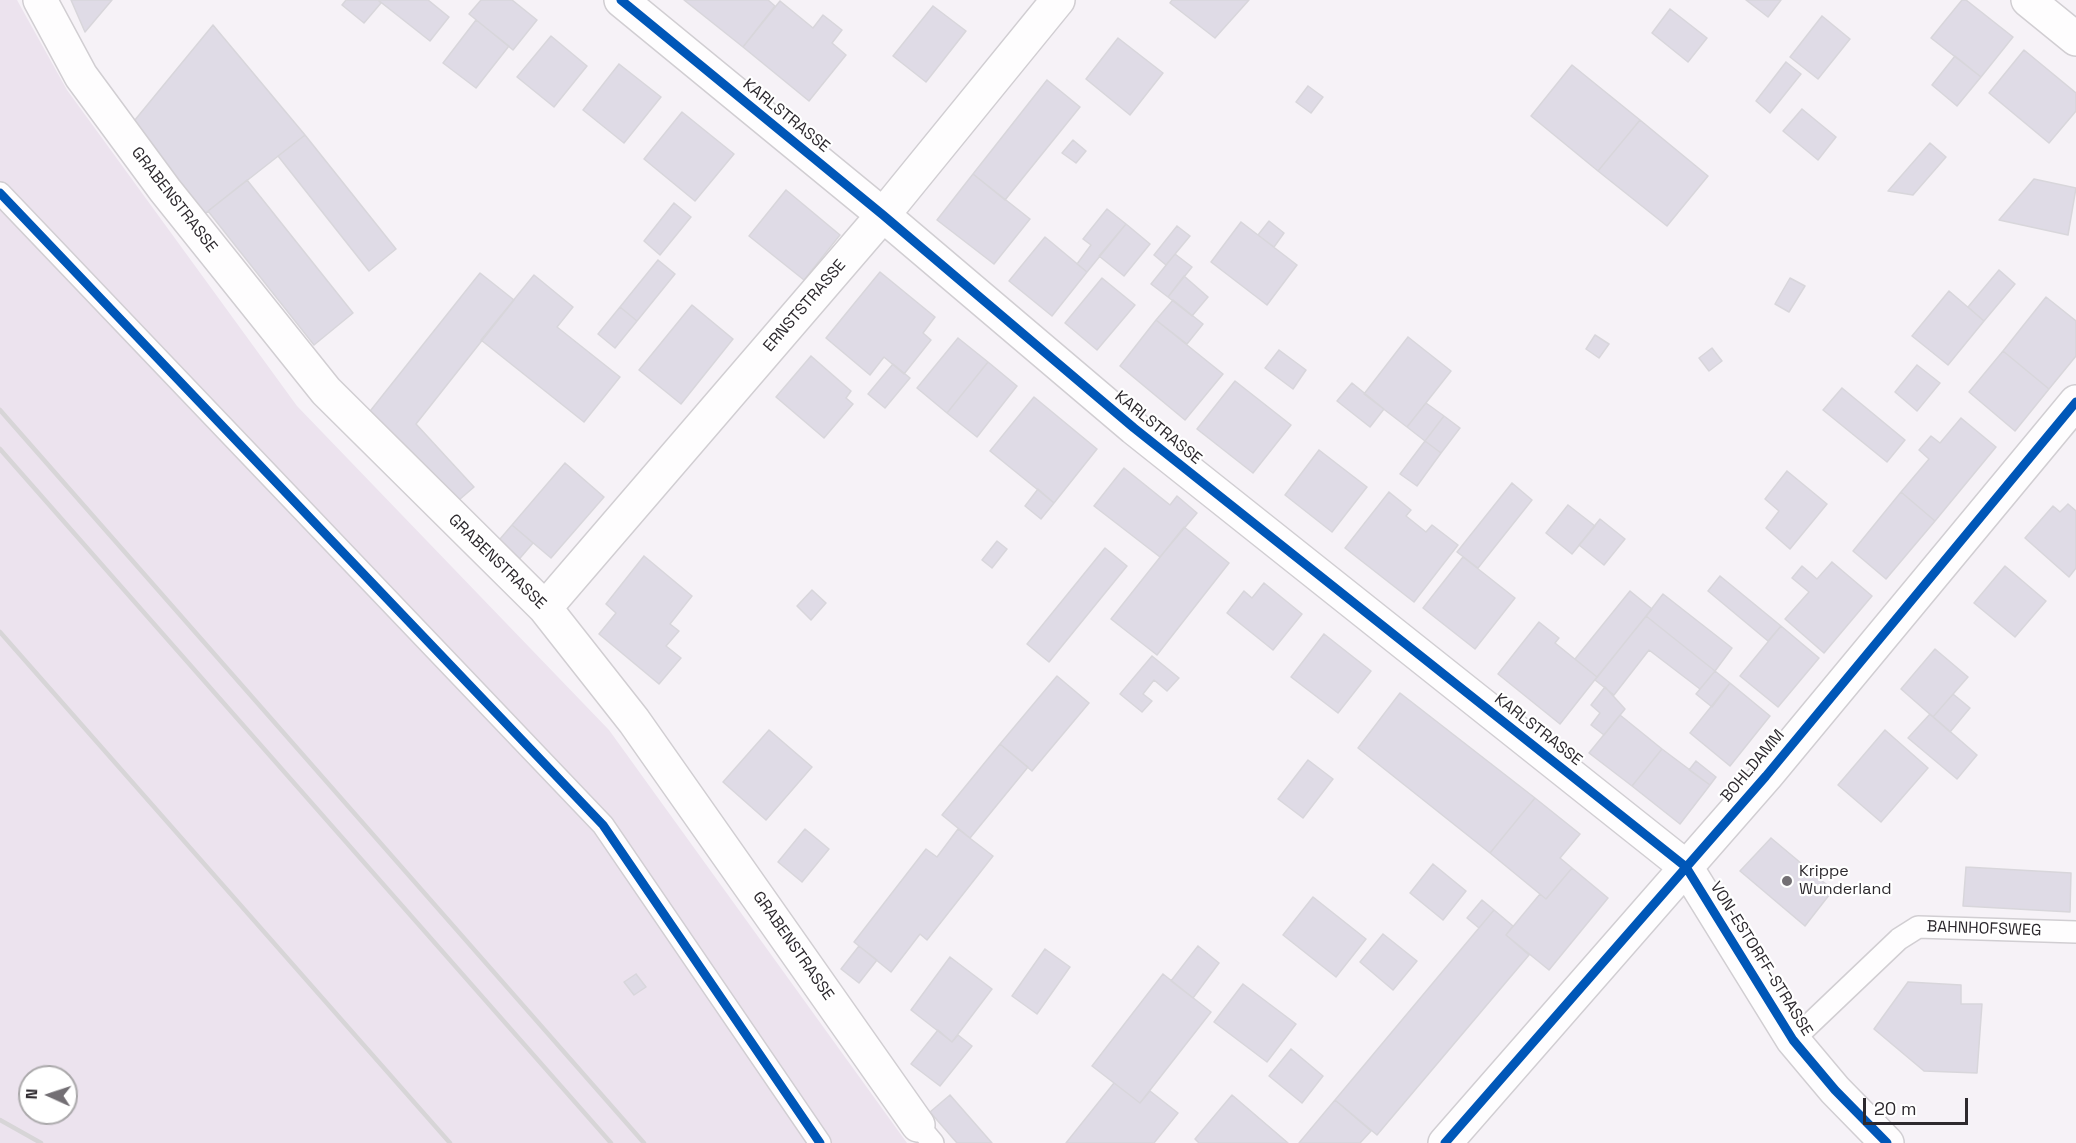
<!DOCTYPE html>
<style>
body{margin:0}
#map{position:relative;width:2076px;height:1143px;overflow:hidden;background:#f6f2f7;font-family:"Space Grotesk",sans-serif}
canvas{display:block}
.north{position:absolute;left:18px;top:1065px;width:60px;height:60px;box-sizing:border-box;background:#fff;border:2px solid #aba9ab;border-radius:50%;rotate:273deg;font-size:16px;font-weight:700;line-height:24px;text-align:center;color:#2d292e}
.north::after{content:'';display:block;margin:auto;width:21px;height:27px;background:#736f74;clip-path:polygon(50% 0,100% 100%,50% 72%,0 100%)}
.scale{position:absolute;left:1863px;top:1098px;width:105px;height:27px;box-sizing:border-box;border:3px solid #2d292e;border-top:0;padding-left:8px;font-size:18px;line-height:21px;white-space:nowrap;color:#2d292e;-webkit-text-stroke:4px #fff;paint-order:stroke}
</style>
<div id="map">
<canvas width="2076" height="1143"></canvas>
<div class="north">N</div>
<div class="scale">20 m</div>
</div>
<script>
const context = document.querySelector('canvas').getContext('2d');
context.lineJoin = 'round';
function fill(path, color) {
  context.fillStyle = color;
  context.fill(path, 'evenodd');
}
function toPath(rows) {
  const path = new Path2D();
  for (const r of rows) {
    path.moveTo(r[0], r[1]);
    for (let i = 2; i < r.length; i += 2) path.lineTo(r[i], r[i + 1]);
  }
  return path;
}
function trace(path, color, width, dash) {
  context.strokeStyle = color;
  context.lineWidth = width;
  context.lineCap = dash ? 'butt' : 'round';
  context.setLineDash(dash || []);
  context.stroke(path);
}
function write(font, color, halo, rows, align = 'center') {
  context.font = font + ' "Space Grotesk",sans-serif';
  context.lineWidth = 4.5;
  context.setLineDash([]);
  context.textBaseline = 'middle';
  context.strokeStyle = halo;
  context.fillStyle = color;
  for (const [text, x, y, turn = 0] of rows) {
    context.save();
    context.translate(x, y);
    context.rotate((+turn || 0) * Math.PI / 180);
    context.textAlign = isNaN(turn) ? turn : align;
    if (halo) context.strokeText(text, 0, 0);
    context.fillText(text, 0, 0);
    context.restore();
  }
}
fill(toPath([
 [0,0,17,0,67,90,297,406,609,730,907,1143,0,1143],
 [30,1077,66,1077,66,1113,30,1113]
]), '#ece3ee');
const building = toPath([
 [71,0,112,0,85,32,71,0],
 [346,0,378,0,381,3,364,23,342,5,346,0],
 [378,0,428,0,449,17,430,41,378,0],
 [481,0,512,0,537,20,513,50,469,14,481,0],
 [684,0,768,0,775,6,743,47,684,0],
 [1172,0,1249,0,1215,38,1170,3,1172,0],
 [1746,0,1781,0,1768,17,1746,0],
 [1962,0,1966,0,2013,37,1981,77,1931,38,1962,0],
 [780,1,813,28,823,15,842,30,832,43,846,55,809,101,743,47,780,1],
 [933,6,966,31,926,82,893,56,933,6],
 [1670,9,1707,38,1688,62,1652,33,1670,9],
 [1822,16,1850,39,1818,79,1790,57,1822,16],
 [476,20,509,46,476,88,443,63,476,20],
 [213,25,305,135,198,219,130,126,213,25],
 [551,36,587,66,554,107,517,77,551,36],
 [1118,38,1163,73,1130,115,1086,79,1118,38],
 [2024,50,2076,93,2076,111,2049,143,1989,93,2024,50],
 [1955,56,1981,77,1957,106,1932,85,1955,56],
 [1786,62,1801,74,1770,113,1756,101,1786,62],
 [619,64,661,97,624,143,583,110,619,64],
 [1572,65,1640,120,1598,171,1531,116,1572,65],
 [1047,80,1080,107,1005,200,973,174,1047,80],
 [1308,86,1323,97,1311,113,1296,102,1308,86],
 [1802,109,1836,137,1818,160,1783,131,1802,109],
 [682,112,734,154,695,201,644,159,682,112],
 [1640,120,1708,176,1667,226,1598,171,1640,120],
 [305,135,396,249,369,271,278,156,305,135],
 [1073,140,1086,151,1076,163,1062,153,1073,140],
 [1930,143,1946,157,1913,195,1888,191,1930,143],
 [973,174,1030,219,994,264,937,220,973,174],
 [2034,179,2076,188,2068,235,1999,220,2034,179],
 [247,180,353,313,314,345,208,211,247,180],
 [786,190,840,235,804,280,749,236,786,190],
 [674,203,691,217,660,255,644,241,674,203],
 [1107,209,1126,224,1087,272,1077,264,1091,245,1083,239,1107,209],
 [1269,221,1284,233,1274,247,1258,235,1269,221],
 [1241,222,1297,265,1267,305,1211,262,1241,222],
 [1126,224,1150,244,1124,276,1099,256,1126,224],
 [1177,226,1190,236,1166,265,1154,255,1177,226],
 [1045,237,1087,272,1052,316,1009,281,1045,237],
 [1175,254,1192,267,1168,297,1151,284,1175,254],
 [658,260,675,274,637,321,620,307,658,260],
 [1999,270,2015,284,1984,321,1968,307,1999,270],
 [880,272,935,317,923,333,931,340,904,374,884,357,870,375,826,338,880,272],
 [480,273,514,300,416,424,474,487,444,513,367,415,480,273],
 [534,275,573,307,557,327,620,377,584,422,481,340,534,275],
 [1184,276,1208,297,1192,316,1168,297,1184,276],
 [1102,278,1135,305,1097,350,1065,323,1102,278],
 [1790,278,1805,286,1789,312,1775,304,1790,278],
 [1949,291,1984,321,1948,365,1912,336,1949,291],
 [2046,297,2076,321,2076,356,2049,389,2003,351,2046,297],
 [1173,300,1203,324,1187,344,1156,320,1173,300],
 [692,305,733,339,681,404,639,370,692,305],
 [620,307,637,321,615,348,598,334,620,307],
 [1156,320,1223,374,1185,420,1120,366,1156,320],
 [1595,335,1609,344,1599,358,1586,349,1595,335],
 [1408,337,1451,371,1407,427,1364,394,1408,337],
 [958,338,988,362,947,413,917,388,958,338],
 [1712,348,1722,361,1709,371,1699,358,1712,348],
 [1279,350,1306,370,1293,389,1265,368,1279,350],
 [2003,351,2049,389,2015,431,1969,392,2003,351],
 [811,356,851,391,846,398,853,404,824,438,776,397,811,356],
 [988,362,1017,386,977,437,947,413,988,362],
 [893,364,910,378,885,408,868,394,893,364],
 [1917,365,1940,383,1917,411,1895,392,1917,365],
 [1235,381,1291,425,1253,473,1197,429,1235,381],
 [1352,383,1384,409,1370,427,1337,401,1352,383],
 [1842,388,1905,440,1887,462,1823,410,1842,388],
 [1034,397,1097,449,1054,503,990,451,1034,397],
 [1426,403,1444,416,1425,441,1407,427,1426,403],
 [1444,416,1460,428,1441,453,1425,441,1444,416],
 [1961,418,1996,447,1935,521,1901,492,1929,459,1919,450,1931,436,1940,443,1961,418],
 [1425,441,1441,453,1417,486,1400,474,1425,441],
 [1319,450,1367,487,1332,532,1285,495,1319,450],
 [565,463,604,497,551,558,512,525,565,463],
 [1124,468,1170,505,1177,496,1197,513,1160,557,1094,506,1124,468],
 [1787,471,1827,504,1790,549,1766,528,1779,511,1765,499,1787,471],
 [1512,483,1532,500,1478,568,1457,552,1512,483],
 [1038,489,1054,503,1041,519,1025,506,1038,489],
 [1389,492,1411,510,1406,516,1426,532,1432,525,1458,545,1414,602,1345,548,1389,492],
 [1901,492,1935,521,1886,579,1853,551,1901,492],
 [2068,504,2076,511,2076,568,2069,577,2025,538,2053,506,2060,512,2068,504],
 [1568,505,1595,526,1572,554,1546,533,1568,505],
 [1600,519,1625,539,1604,565,1579,545,1600,519],
 [512,525,533,543,515,564,494,546,512,525],
 [1184,527,1229,563,1157,655,1111,619,1184,527],
 [997,541,1007,549,992,568,982,560,997,541],
 [1105,548,1127,566,1049,662,1027,644,1105,548],
 [644,556,692,596,670,624,679,631,666,646,681,658,659,684,599,634,616,613,606,604,644,556],
 [1463,557,1515,598,1475,649,1423,608,1463,557],
 [1832,562,1872,596,1824,653,1785,619,1809,592,1792,578,1802,566,1817,579,1832,562],
 [2005,566,2046,601,2015,637,1974,603,2005,566],
 [1720,576,1781,626,1768,641,1708,591,1720,576],
 [1264,583,1302,614,1273,650,1227,613,1244,591,1252,598,1264,583],
 [812,590,826,603,811,620,797,606,812,590],
 [1630,591,1652,609,1597,677,1575,659,1630,591],
 [1663,594,1732,648,1715,671,1646,616,1663,594],
 [1646,616,1715,671,1700,689,1649,650,1614,695,1595,680,1646,616],
 [1539,622,1559,638,1555,643,1597,677,1560,724,1498,674,1539,622],
 [1781,626,1819,658,1778,707,1740,676,1781,626],
 [1324,634,1371,671,1338,713,1291,677,1324,634],
 [1935,649,1968,677,1933,717,1901,689,1935,649],
 [1152,656,1179,678,1167,691,1154,680,1143,694,1152,701,1142,712,1120,694,1152,656],
 [1715,671,1730,683,1712,707,1696,694,1715,671],
 [1057,676,1089,703,1032,771,1000,744,1057,676],
 [1730,683,1770,716,1730,766,1690,733,1730,683],
 [1605,687,1625,709,1604,735,1591,725,1600,713,1591,705,1605,687],
 [1400,693,1535,798,1490,853,1358,748,1400,693],
 [1953,694,1970,708,1950,732,1933,717,1953,694],
 [1930,714,1977,755,1957,779,1908,738,1930,714],
 [1620,715,1662,749,1632,786,1589,753,1620,715],
 [769,730,812,767,766,820,723,782,769,730],
 [1885,730,1928,768,1881,822,1838,785,1885,730],
 [1000,744,1028,767,970,838,942,815,1000,744],
 [1662,749,1710,785,1680,824,1632,786,1662,749],
 [1308,760,1333,779,1303,818,1278,799,1308,760],
 [1696,761,1716,777,1710,785,1689,770,1696,761],
 [1535,798,1580,834,1560,858,1572,868,1546,899,1490,853,1535,798],
 [805,829,829,849,802,882,778,862,805,829],
 [958,829,993,856,927,940,920,934,891,972,854,942,926,849,937,857,958,829],
 [1771,838,1833,890,1805,926,1740,871,1771,838],
 [1433,864,1466,891,1443,920,1410,893,1433,864],
 [1966,867,2071,873,2070,912,1963,906,1966,867],
 [1572,868,1608,898,1549,970,1506,935,1540,894,1546,899,1572,868],
 [1313,897,1366,939,1336,977,1283,935,1313,897],
 [1482,900,1494,910,1479,928,1467,918,1482,900],
 [1494,910,1513,926,1506,935,1529,955,1377,1135,1335,1100,1494,910],
 [1383,934,1417,961,1393,990,1360,962,1383,934],
 [859,946,877,960,859,983,841,969,859,946],
 [1198,946,1219,963,1193,998,1171,981,1198,946],
 [1045,949,1070,967,1037,1014,1012,996,1045,949],
 [950,957,992,989,952,1042,911,1010,950,957],
 [636,974,646,987,634,995,624,982,636,974],
 [1163,974,1211,1012,1140,1103,1092,1066,1163,974],
 [1908,982,1961,985,1961,1004,1982,1004,1977,1073,1924,1071,1874,1029,1908,982],
 [1243,984,1296,1024,1267,1062,1214,1022,1243,984],
 [938,1030,952,1042,958,1035,972,1046,940,1086,911,1064,938,1030],
 [1291,1049,1323,1076,1302,1103,1269,1076,1291,1049],
 [1114,1083,1140,1103,1150,1091,1178,1113,1154,1143,1066,1143,1114,1083],
 [950,1095,992,1143,957,1143,930,1112,950,1095],
 [1232,1095,1288,1143,1199,1143,1195,1139,1232,1095],
 [1335,1100,1371,1131,1360,1143,1299,1143,1335,1100]
]);
fill(building, '#dfdbe6');
trace(building, '#d8d6db', 1.5);
const lane = toPath([
 [0,193,603,825,820,1143],
 [1793,1040,1899,939,1918,927,2076,932],
 [918,1125,933,1143]
]);
const street = toPath([
 [40,0,81,76,165,190,326,391,545,608,634,721,918,1125],
 [621,0,883,215,1134,428,1686,867,1793,1040,1835,1090,1887,1143],
 [2028,0,2076,39],
 [545,608,883,215,1058,0],
 [1445,1143,1766,776,2076,402]
]);
trace(lane, '#d1ced2', 24);
trace(street, '#d1ced2', 36);
trace(lane, '#fefdfe', 21);
trace(street, '#fefdfe', 33);
trace(toPath([
 [0,410,644,1143],
 [0,449,611,1143],
 [0,632,450,1143],
 [0,1120,41,1143]
]), '#d7d5d7', 4.5);
trace(toPath([
 [621,0,883,215,1134,428,1686,867,1793,1040,1835,1090,1887,1143],
 [0,193,603,825,820,1143],
 [1445,1143,1766,776,2076,402]
]), '#0057b8', 9);
for (const [x, y, r, color] of [
 [1787,881,6,"#736f74"]
]) {
  const dot = new Path2D();
  dot.arc(x, y, r, 0, 2 * Math.PI);
  context.fillStyle = color;
  context.fill(dot);
  trace(dot, '#fff', 2);
}
write('16px', '#2d292e', '#fff', [
 ["KARLSTRASSE",786,116,39],
 ["GRABENSTRASSE",174,200,52],
 ["ERNSTSTRASSE",805,306,-49],
 ["KARLSTRASSE",1158,428,39],
 ["GRABENSTRASSE",497,562,44],
 ["KARLSTRASSE",1538,730,38],
 ["BOHLDAMM",1753,766,-50],
 ["BAHNHOFSWEG",1984,929,2],
 ["GRABENSTRASSE",793,946,55],
 ["VON-ESTORFF-STRASSE",1761,959,58]
]);
write('16px', '#2d292e', '#fff', [
 ["Krippe",1799,872],
 ["Wunderland",1799,890]
], 'left');
</script>
